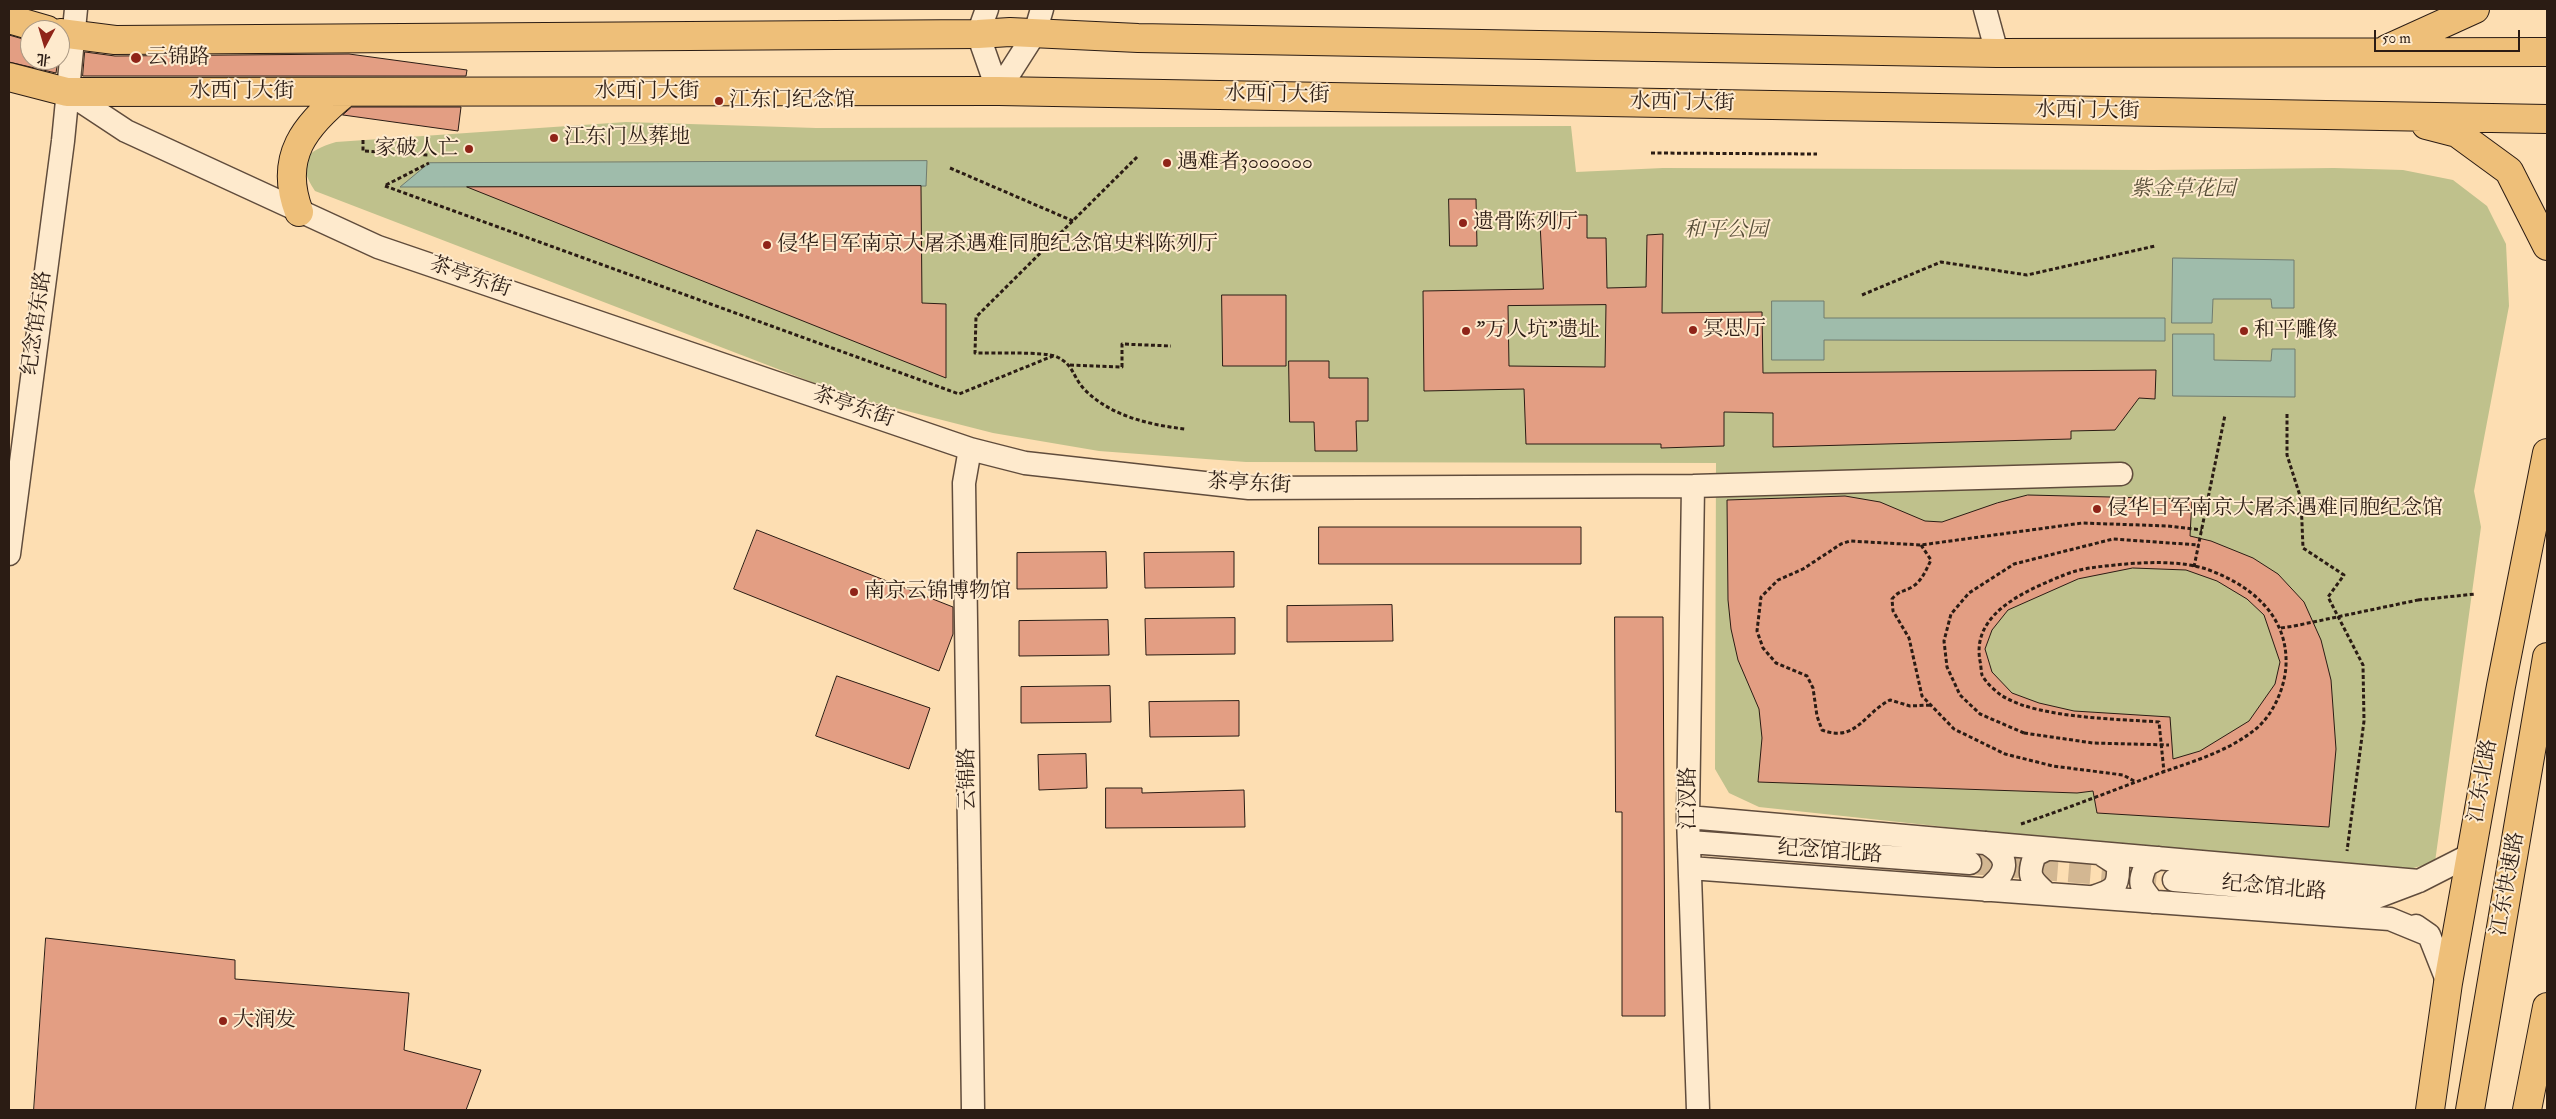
<!DOCTYPE html>
<html>
<head>
<meta charset="utf-8">
<style>
  body { margin:0 }
  #map { position:relative; width:2556px; height:1119px; overflow:hidden; background:#fddeb2; font-family:"IM FELL Double Pica","Noto Serif SC",serif }
  canvas { display:block }
  .frame { position:absolute; inset:0; border:10px solid #2b1c14; pointer-events:none }
  .north { position:absolute; left:20px; top:20px; width:50px; height:50px; box-sizing:border-box; background:#feeacd; border:1px solid #aa9883; border-radius:50%; rotate:186deg; font-size:14px; font-weight:700; line-height:20px; text-align:center; color:#2b1c14 }
  .north::after { content:''; display:block; margin:auto; width:18px; height:22px; background:#8f2418; clip-path:polygon(50% 0,100% 100%,50% 72%,0 100%) }
  .scale { position:absolute; left:2374px; top:30px; width:146px; height:22px; box-sizing:border-box; border:2px solid #2b1c14; border-top:0; padding-left:6px; font-size:15px; line-height:18px; white-space:nowrap; color:#2b1c14; -webkit-text-stroke:4px #feeacd; paint-order:stroke }
</style>
</head>
<body>
<div id="map">
<canvas width="2556" height="1119"></canvas>
<div class="frame"></div>
<div class="north">北</div>
<div class="scale">50 m</div>
</div>
<script>
const ctx = document.querySelector('canvas').getContext('2d');
ctx.lineJoin = 'round';
function paint(path, color) { ctx.fillStyle = color; ctx.fill(path, 'evenodd'); }
function strokePath(path, color, width, dash) { ctx.strokeStyle = color; ctx.lineWidth = width; ctx.lineCap = dash ? 'butt' : 'round'; ctx.setLineDash(dash || []); ctx.stroke(path); }
function drawText(font, color, halo, rows, align = 'center') {
  ctx.font = font + ' "IM FELL Double Pica","Noto Serif SC",serif'; ctx.lineWidth = 4; ctx.setLineDash([]); ctx.textBaseline = 'middle'; ctx.strokeStyle = halo; ctx.fillStyle = color; for (const [text, x, y, turn = 0] of rows) {
    ctx.save(); ctx.translate(x, y); ctx.rotate((+turn || 0) * Math.PI / 180); ctx.textAlign = isNaN(turn) ? turn : align; if (halo) ctx.strokeText(text, 0, 0); ctx.fillText(text, 0, 0); ctx.restore();
  }
}
const green = new Path2D(`
  M626,122L816,128L1571,126L1576,172L1663,168L2154,170L2334,168L2403,170L2453,180L2487,206L2506,244L2509,306L2474,491L2481,527L2435,862L2410,869L2048,838L1759,807L1729,793L1715,769L1716,463L1246,462L1099,451L993,433L848,396L315,191C296,162 305,151 336,142Z`);
const water = new Path2D(`
  M927,161L926,186L400,187L429,163Z
  M2173,258L2294,260V308H2272L2271,299H2213L2212,323H2172Z
  M1772,301H1824V318H2165V341L1824,340V360H1772Z
  M2173,334H2214V360L2271,361L2272,349H2295V397L2173,396Z`);
const building = new Path2D(`
  M9,35L30,41V60H58L56,73L9,62Z
  M85,52L115,56L349,54L467,70L466,76H83Z
  M352,107H461L458,131L343,115Z
  M921,186L922,303L946,304V378L467,187Z
  M1449,199H1476L1477,246H1450Z
  M1540,215H1587V238H1606L1607,288L1646,287L1647,235L1663,234L1662,313L1762,312L1763,373L2156,370L2155,399L2139,398L2115,430L2071,431V439L1773,447V413L1724,412V446L1661,448V444H1526L1524,389L1424,391L1423,291L1543,289ZM1606,305L1605,367L1509,366L1508,306Z
  M1222,295H1286V366H1223Z
  M1289,361H1329V378H1368V421H1356L1357,451H1315L1314,422H1290Z
  M2028,495L2192,499L2190,536L2211,541L2253,558L2278,574L2304,602L2321,640L2331,680L2336,749L2329,827L2097,813L2093,791L2077,793L1758,782L1762,738L1759,709L1738,660L1731,629L1728,600L1727,500L1845,496L1880,502L1925,521L1942,522L1997,503ZM2133,568L2186,570L2217,581L2247,599L2264,615L2280,662L2275,684L2249,721L2200,751L2173,759L2170,717L2074,711L2039,703L2012,693L1992,672L1985,649L1992,630L2008,610L2078,579Z
  M1319,527H1581V564H1319Z
  M757,530L953,607V634L939,671L734,589Z
  M1106,552L1107,588L1017,589V553Z
  M1234,552V587L1145,588L1144,553Z
  M1392,605L1393,641L1287,642V606Z
  M1615,617H1663L1665,1016H1622V812H1616Z
  M1235,618V654L1146,655L1145,619Z
  M1108,620L1109,655L1019,656V621Z
  M837,676L930,708L909,769L816,736Z
  M1110,686L1111,722L1021,723V687Z
  M1239,701V736L1150,737L1149,702Z
  M1086,754L1087,788L1039,790L1038,755Z
  M1106,788H1142V793L1244,790L1245,827L1106,828Z
  M46,938L235,960V979L409,993L404,1050L481,1070L466,1110H34Z`);
const minorTunnel = new Path2D(`
  M1970,863L2174,880`);
const path = new Path2D(`
  M363,140V151L429,155
  M1651,153L1817,154
  M1137,157L976,317L975,353C991,353 1043,352 1055,356C1074,364 1072,376 1084,389C1110,416 1150,425 1185,429
  M950,168L1073,221
  M386,185L429,163
  M385,186L959,394L1053,356
  M1862,295L1941,262L2027,275L2155,246
  M1070,365L1122,367V344L1171,346
  M2287,414V455L2301,499L2303,548L2344,575L2328,597L2363,665L2364,721L2347,851
  M1921,545L1931,560C1926,570 1922,581 1912,587C1904,592 1899,590 1892,599L1893,611L1909,638L1922,696L1954,729L2005,754L2053,766L2123,775L2136,782
  M2194,567L2225,415
  M2418,600L2475,594
  M2281,628L2294,626
  M1930,705L1910,706L1890,700C1864,713 1856,743 1822,730L1817,716L1813,688L1807,676L1776,663L1763,648L1757,631L1761,597L1778,580L1803,569L1841,544L1850,541L1921,545L2082,523L2168,526L2202,530
  M2024,733L1980,714L1960,695L1947,667L1944,641L1951,614L1969,593L2014,564L2113,539L2199,545
  M2021,824C2069,808 2116,789 2163,772C2197,760 2229,751 2257,728C2274,713 2285,687 2286,665C2288,616 2252,586 2209,570C2181,560 2145,562 2115,565C2097,567 2081,568 2064,575C2028,590 1971,612 1980,661C1981,665 1981,671 1982,675C1985,682 1999,695 2006,698C2042,718 2117,719 2159,722L2164,772`);
const minor = new Path2D(`
  M987,9L978,34L998,91
  M1985,9L1997,53
  M998,91L1035,33L1042,9
  M67,92L126,131L378,247L970,449L1025,463L1249,488L1693,486L2121,474
  M970,449L964,483L973,1110
  M1693,486L1688,817L1698,1110
  M9,554L63,141L76,9
  M1688,817L2419,881
  M1690,842L1970,863
  M1986,843C2012,858 2008,873 1986,890
  M1690,868L2390,919L2429,935
  M2174,880L2374,898L2419,881L2472,854
  M2046,893C2030,879 2027,875 2035,855L2047,849
  M2093,897C2113,890 2119,889 2118,865L2101,854
  M2153,902C2140,886 2138,884 2146,865L2159,858
  M2416,926L2429,935L2448,983`);
const major = new Path2D(`
  M9,19L47,30
  M60,33L115,40L978,34L1010,32L1138,38L1997,53L2547,52
  M2387,49L2475,9
  M9,77L67,92L998,91L2547,119
  M2426,125L2457,133L2509,171L2547,246
  M299,212C278,157 305,125 346,92
  M2430,1110L2448,983L2501,686L2547,453`);
const highway = new Path2D(`
  M2470,1110L2547,657
  M2527,1110L2547,1007`);
const pathBridge = new Path2D(`
  M2294,626L2418,600
  M2024,733L2093,743L2169,745`);
const markers = [
  [136,58,6,"#8f2418"],
  [719,101,5,"#8f2418"],
  [554,138,5,"#8f2418"],
  [469,149,5,"#8f2418"],
  [1167,163,5,"#8f2418"],
  [1463,223,5,"#8f2418"],
  [767,245,5,"#8f2418"],
  [1693,330,5,"#8f2418"],
  [1466,331,5,"#8f2418"],
  [2244,331,5,"#8f2418"],
  [2097,509,5,"#8f2418"],
  [854,592,5,"#8f2418"],
  [223,1021,5,"#8f2418"]
];
const poiNames = [
  ["云锦路",147,58],
  ["江东门纪念馆",729,101],
  ["江东门丛葬地",564,138],
  ["家破人亡",459,149,"right"],
  ["遇难者3000000",1177,163],
  ["遗骨陈列厅",1473,223],
  ["侵华日军南京大屠杀遇难同胞纪念馆史料陈列厅",777,245],
  ["冥思厅",1703,330],
  ["\"万人坑\"遗址",1476,331],
  ["和平雕像",2254,331],
  ["侵华日军南京大屠杀遇难同胞纪念馆",2107,509],
  ["南京云锦博物馆",864,592],
  ["大润发",233,1021]
];
const streetNames = [
  ["水西门大街",242,92],
  ["水西门大街",647,92],
  ["水西门大街",1277,96,1],
  ["水西门大街",1682,104,1],
  ["水西门大街",2087,112,1],
  ["茶亭东街",470,278,19],
  ["纪念馆东路",38,323,-82],
  ["茶亭东街",853,408,19],
  ["茶亭东街",1249,485,3],
  ["云锦路",969,779,-91],
  ["江东北路",2484,781,-80],
  ["江汊路",1689,798,-90],
  ["纪念馆北路",1830,853,4],
  ["江东快速路",2509,884,-80],
  ["纪念馆北路",2274,889,5]
];
const parkNames = [
  ["紫金草花园",2183,190],
  ["和平公园",1726,231]
];
paint(green, '#bfc18c');
paint(water, '#9fbcab');
strokePath(water, '#717c6f', 1);
paint(building, '#e39e83');
strokePath(building, '#2b1c14', 1);
strokePath(minorTunnel, '#d3b792', 22, [22, 11]);
strokePath(minor, '#604c3c', 25);
strokePath(major, '#2b1c14', 30);
strokePath(highway, '#2b1c14', 30);
strokePath(path, '#2b1c14', 3, [4, 2.5]);
strokePath(minor, '#feeacd', 22);
strokePath(major, '#eebf79', 28);
strokePath(highway, '#eebf79', 28);
strokePath(pathBridge, '#2b1c14', 3, [4, 2.5]);
for (const [x, y, r, color] of markers) { const dot = new Path2D(); dot.arc(x, y, r, 0, 2 * Math.PI); ctx.fillStyle = color; ctx.fill(dot); strokePath(dot, '#feeacd', 2); }
drawText('21px', '#2b1c14', '#feeacd', poiNames, 'left');
drawText('21px', '#2b1c14', '#feeacd', streetNames);
drawText('italic 21px', '#574e38', '#feeacd', parkNames);
</script>
</body>
</html>
